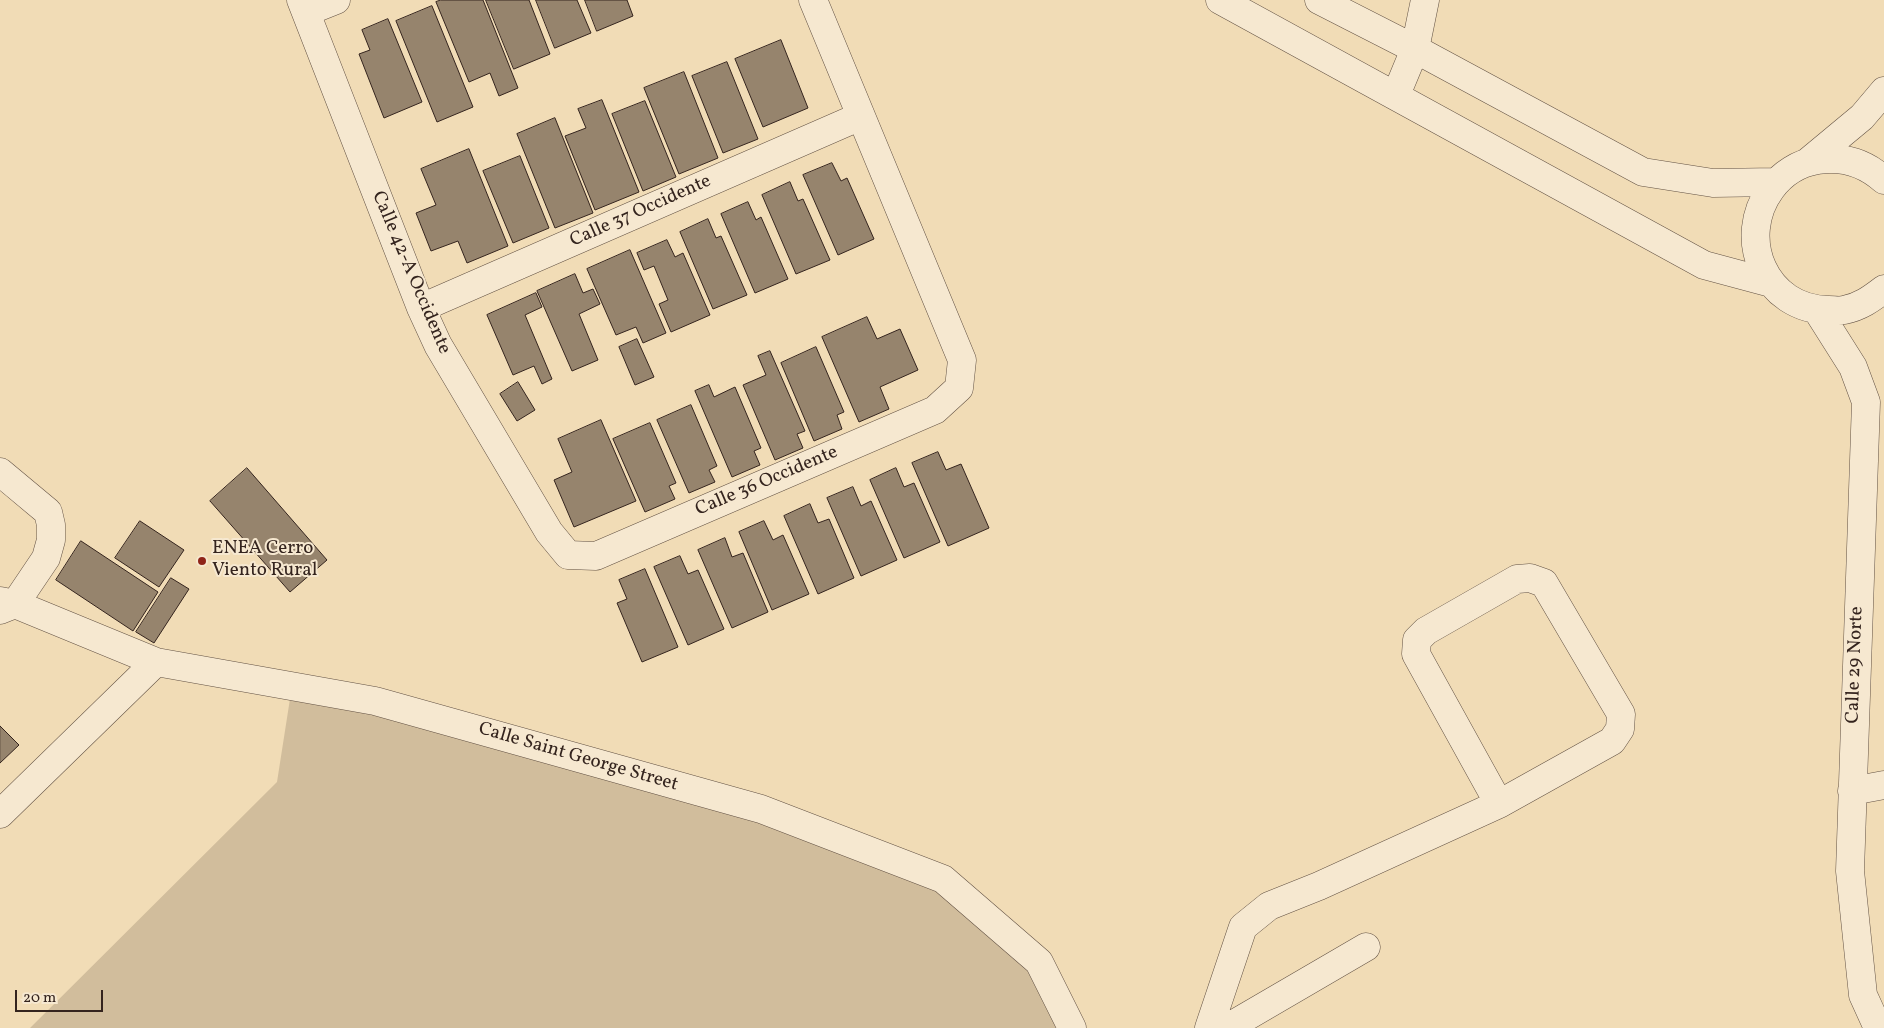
<!DOCTYPE html>
<html>
<head>
<meta charset="utf-8">
<style>
  body { margin:0 }
  #map { position:relative; width:1884px; height:1028px; overflow:hidden; background:#f1dcb6; font-family:Vollkorn,serif }
  canvas { display:block }
  .scale { position:absolute; left:15px; top:990px; width:88px; height:22px; box-sizing:border-box; border:2px solid #34241e; border-top:0; padding-left:6px; font-size:15px; line-height:18px; white-space:nowrap; color:#34241e; -webkit-text-stroke:4px #f6e8d0; paint-order:stroke }
</style>
</head>
<body>
<div id="map">
<canvas width="1884" height="1028"></canvas>
<div class="scale">20 m</div>
</div>
<script>
const ctx = document.querySelector('canvas').getContext('2d');
ctx.lineJoin = 'round';
function paint(path, color) { ctx.fillStyle = color; ctx.fill(path, 'evenodd'); }
function strokePath(path, color, width, dash) { ctx.strokeStyle = color; ctx.lineWidth = width; ctx.lineCap = dash ? 'butt' : 'round'; ctx.setLineDash(dash || []); ctx.stroke(path); }
function drawText(font, color, halo, rows, align = 'center') {
  ctx.font = font + ' Vollkorn,serif'; ctx.lineWidth = 4; ctx.setLineDash([]); ctx.textBaseline = 'middle'; ctx.strokeStyle = halo; ctx.fillStyle = color; for (const [text, x, y, turn = 0] of rows) {
    ctx.save(); ctx.translate(x, y); ctx.rotate((+turn || 0) * Math.PI / 180); ctx.textAlign = isNaN(turn) ? turn : align; if (halo) ctx.strokeText(text, 0, 0); ctx.fillText(text, 0, 0); ctx.restore();
  }
}
const green = new Path2D(`
  M292,686L375,701L943,879L1039,962L1072,1028H30L277,782Z`);
const building = new Path2D(`
  M441,0H483L518,88L499,96L490,73L469,82L436,2Z
  M486,0H529L550,54L514,69Z
  M536,0H577L591,33L555,48Z
  M585,0H627L633,16L597,31Z
  M432,6L473,107L437,122L396,21Z
  M388,19L422,102L384,118L359,54L370,50L362,30Z
  M781,40L808,108L763,127L735,59Z
  M727,62L758,139L723,153L692,76Z
  M684,72L718,158L679,174L644,88Z
  M602,100L639,192L595,210L565,136L586,128L578,109Z
  M645,101L676,177L643,191L612,114Z
  M555,118L593,213L555,228L517,134Z
  M469,149L508,246L467,263L458,241L431,251L416,213L436,205L421,169Z
  M520,156L549,228L513,243L483,171Z
  M832,163L841,181L847,178L874,239L838,255L803,175Z
  M790,182L798,201L803,199L830,260L796,274L762,195Z
  M748,202L756,220L761,217L788,279L755,293L721,214Z
  M708,219L716,238L721,236L747,295L713,309L680,232Z
  M667,240L675,257L683,253L710,315L671,332L659,304L668,300L654,266L644,270L637,253Z
  M630,250L666,333L643,343L636,327L616,335L587,269Z
  M575,274L583,293L593,289L600,304L579,314L598,360L572,371L537,291Z
  M536,293L542,307L525,315L552,379L542,384L534,366L513,375L487,315Z
  M867,317L877,339L900,329L918,370L880,387L889,409L859,422L822,337Z
  M637,339L654,377L635,385L619,347Z
  M816,347L844,412L837,415L842,429L814,441L781,363Z
  M770,351L805,431L797,434L803,448L775,460L743,385L766,375L758,356Z
  M518,382L535,410L517,421L500,394Z
  M709,385L714,397L735,387L761,448L754,451L760,465L732,477L695,391Z
  M691,405L717,466L709,470L715,482L689,493L657,420Z
  M601,420L636,501L574,527L554,480L572,472L558,439Z
  M650,423L676,483L669,486L675,499L645,512L613,439Z
  M938,452L946,470L961,464L989,528L948,546L912,463Z
  M247,468L327,560L290,592L210,501Z
  M896,468L904,487L914,483L940,542L904,558L870,480Z
  M853,487L861,506L871,501L897,560L861,576L827,498Z
  M810,504L818,523L829,519L854,578L818,594L784,516Z
  M140,521L184,550L159,587L115,558Z
  M764,521L773,540L783,535L809,594L772,610L739,532Z
  M725,538L732,557L743,553L768,612L732,628L698,550Z
  M81,541L158,592L133,631L56,580Z
  M680,556L688,574L698,570L724,629L688,645L654,567Z
  M645,569L678,647L642,662L617,603L627,599L619,580Z
  M171,578L189,589L154,643L136,632Z
  M0,726L19,745L0,763Z`);
const minor = new Path2D(`
  M301,0L421,308L438,345L549,532L568,555L596,556L935,410L959,388L962,360L813,0
  M1220,0L1704,265L1771,283
  M1319,0L1415,49L1643,172L1713,183L1776,182
  M306,12L336,0
  M1396,95L1415,49L1425,0
  M1809,161L1862,117L1884,91
  M1884,180C1865,163 1843,156 1818,160C1799,163 1782,174 1771,189C1735,238 1765,310 1829,310C1834,310 1839,311 1844,310C1860,307 1871,299 1884,289
  M421,308L861,116
  M1817,310L1853,367L1866,402L1850,871L1863,995L1878,1028
  M0,472L48,512L51,525V540L46,558L15,604L0,610
  M1530,578L1544,583L1621,714L1620,729L1612,741L1499,804L1416,654L1417,640L1426,631L1517,579Z
  M0,601L15,604L156,662L375,701L761,809L943,879L1039,962L1072,1028
  M1852,791L1884,785
  M0,814L156,662
  M1209,1028L1243,927L1269,906L1319,886L1499,804
  M1227,1028L1366,947`);
const markers = [
  [202,561,5,"#8f2418"]
];
const streetNames = [
  ["Calle 37 Occidente",641,212,-24],
  ["Calle 42-A Occidente",410,273,67],
  ["Calle 36 Occidente",767,482,-23],
  ["Calle 29 Norte",1856,665,-88],
  ["Calle Saint George Street",578,758,16]
];
const poiNames = [
  ["ENEA Cerro",212,550],
  ["Viento Rural",212,572]
];
paint(green, '#d1bd9c');
paint(building, '#96846d');
strokePath(building, '#34241e', 1);
strokePath(minor, '#635244', 29);
strokePath(minor, '#f6e8d0', 28);
for (const [x, y, r, color] of markers) { const dot = new Path2D(); dot.arc(x, y, r, 0, 2 * Math.PI); ctx.fillStyle = color; ctx.fill(dot); strokePath(dot, '#f6e8d0', 2); }
drawText('19px', '#34241e', '#f6e8d0', streetNames);
drawText('19px', '#34241e', '#f6e8d0', poiNames, 'left');
</script>
</body>
</html>
